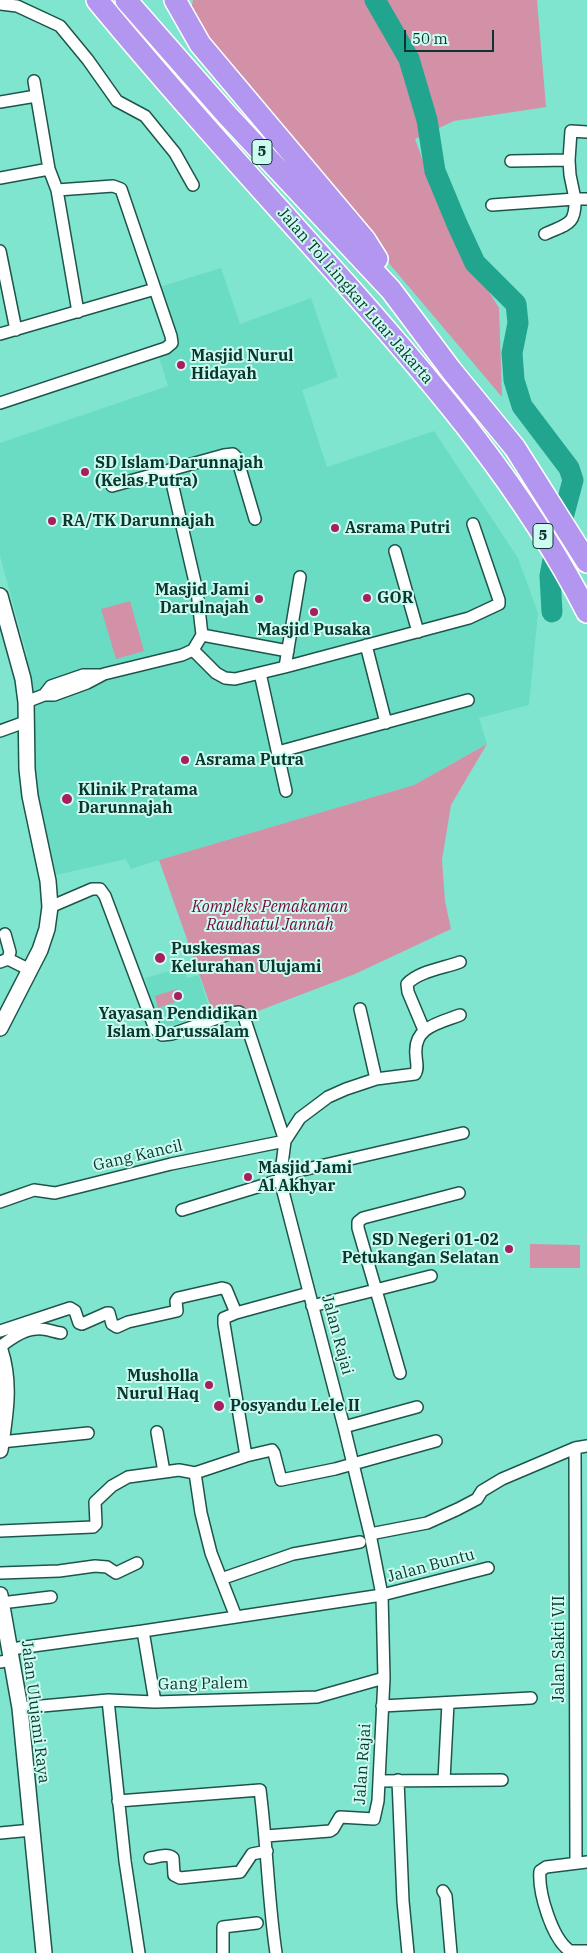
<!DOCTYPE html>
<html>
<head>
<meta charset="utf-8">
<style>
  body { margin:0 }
  #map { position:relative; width:587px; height:1953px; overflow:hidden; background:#80e5cf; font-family:"IBM Plex Serif",serif }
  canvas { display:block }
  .scale { position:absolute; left:404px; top:30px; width:90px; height:22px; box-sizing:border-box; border:2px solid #09372f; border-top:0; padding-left:6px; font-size:15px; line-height:18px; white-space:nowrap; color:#09372f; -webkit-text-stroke:4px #cdfbf0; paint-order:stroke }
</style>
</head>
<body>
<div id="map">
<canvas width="587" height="1953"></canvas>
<div class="scale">50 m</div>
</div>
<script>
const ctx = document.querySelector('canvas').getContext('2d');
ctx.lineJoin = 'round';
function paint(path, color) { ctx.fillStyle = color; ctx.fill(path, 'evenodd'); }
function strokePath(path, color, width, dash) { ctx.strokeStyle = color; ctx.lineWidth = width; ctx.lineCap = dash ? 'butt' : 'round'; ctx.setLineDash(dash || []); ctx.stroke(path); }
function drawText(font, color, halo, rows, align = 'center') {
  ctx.font = font + ' "IBM Plex Serif",serif'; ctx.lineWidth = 4; ctx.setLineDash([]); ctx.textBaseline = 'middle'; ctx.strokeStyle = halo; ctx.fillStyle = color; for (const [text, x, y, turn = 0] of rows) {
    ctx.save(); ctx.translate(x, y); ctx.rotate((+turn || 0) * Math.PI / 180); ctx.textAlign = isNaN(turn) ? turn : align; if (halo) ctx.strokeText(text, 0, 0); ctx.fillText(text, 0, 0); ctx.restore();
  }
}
const built = new Path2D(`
  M221,268L240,324L311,298L338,377L302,390L327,467L434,431L518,558L538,613L529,705L479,718L487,744L414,785L159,860L131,869L126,859L56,875L31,762L27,655L0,556V443L168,386L158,354L172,349L153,289Z
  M183,967L187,978L199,975L211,1014L160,1029L145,978Z`);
const green = new Path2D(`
  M193,0H537L546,107L454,121L415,139L444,218L499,308L502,397L251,100L189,17Z
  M130,601L144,651L116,659L101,609Z
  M487,744L451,805L442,860L445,901L451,929L355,974L253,1013C236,1005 230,1007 213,1013L159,860L414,785Z
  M177,989L181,1000L158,1008L155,996Z
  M530,1244L580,1245V1268H530Z`);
const river = new Path2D(`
  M375,0L409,59L427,120L435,171L457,224L475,263L516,304L518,323L512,353L514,380L522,406L569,468L573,480L556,544L550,576L552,612`);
const minor = new Path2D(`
  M0,4L17,6L60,26L88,60L117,101L145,116L175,153L193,185
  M34,81L49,169L57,190L78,312
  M0,102L36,96
  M569,160L571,131L587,132
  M0,178L49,169
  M57,190L113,186L121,189L155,289
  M492,205L575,199L570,175L569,160L511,161
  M545,234C566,224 576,226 575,199H587
  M0,251L16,330
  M0,334L155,289L171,336L172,343L166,348L0,403
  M112,486L224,455L233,454L237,458L255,519
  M395,551L418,632
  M202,635L288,651
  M366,645L386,723
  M193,650L216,673L225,678L235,679L285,667L469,618L499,604V600L473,524
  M285,667L300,577
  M260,673L286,791
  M44,695L51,686L83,675H100
  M26,702L44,695H54L87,683L104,674L182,655L193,650L202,635L197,591L169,470
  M0,731L25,722
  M278,752L468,700
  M50,907L92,889H100L105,896L155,1029L162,1035L172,1034L232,1013L239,1012L244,1017L285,1141L280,1180L344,1427L370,1534L382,1595L384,1678L378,1801L374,1819L340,1817L333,1829L330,1831L266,1836
  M5,934L10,952L8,959
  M0,962L8,959L30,970
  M360,1009L376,1079
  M424,1030L408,992L407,984C419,971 444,968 460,962
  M285,1141L300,1118L328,1097L346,1089L376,1079L415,1074C419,1068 416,1062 416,1055C413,1027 439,1023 460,1015
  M282,1183L294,1172L463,1133
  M0,1202L34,1190L55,1193L171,1164L285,1141
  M182,1210L280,1180
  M312,1306L431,1276
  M0,1331L70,1308L75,1311L79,1323L82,1324L107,1313H109L112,1324L117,1327L128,1322L177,1311L176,1301L178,1298L222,1288L226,1289L236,1313
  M0,1347C10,1339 24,1329 37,1329C45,1328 53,1332 61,1333
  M400,1373L358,1228V1222L363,1218L459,1193
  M344,1427L417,1407
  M157,1432L164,1472
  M1,1442L88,1433
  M575,1448L576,1862
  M246,1456L224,1324V1318L236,1313L309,1293
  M195,1473L201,1513L211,1553L236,1617
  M0,1531L93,1527L96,1524L95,1502L112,1486L128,1477L179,1470L195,1473L246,1456L272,1450L274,1453L281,1480L335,1469L436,1441
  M370,1534L427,1523L458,1509L477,1499L482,1491L502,1479L575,1448L587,1446
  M0,1573L59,1571L95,1566L107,1567L116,1573L137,1563
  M221,1579L293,1554L360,1542
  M1,1603L51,1597
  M143,1631L155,1702
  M11,1649L143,1631L382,1595L488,1568
  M0,1662L12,1660
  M108,1700L125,1861L139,1953
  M382,1706L531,1698
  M20,1708L108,1700L155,1702L317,1697L384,1678
  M398,1780L403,1901L408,1953
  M444,1780L448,1703
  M379,1781L502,1780
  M118,1801L260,1790C267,1844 268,1899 276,1953
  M0,1833L32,1830
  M150,1858C157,1857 168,1853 173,1858L174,1875L180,1878L240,1872L252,1854L267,1851
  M587,1862L546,1867L540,1871C538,1892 552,1939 570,1951H587
  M443,1891L446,1896L451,1953
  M223,1953V1927L257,1923`);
const tertiary = new Path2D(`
  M0,596L23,679L26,702L27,769L30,796L48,881L50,907L47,929L40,950L0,1028
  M0,1350C11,1384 5,1415 0,1450
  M0,1595L20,1708L44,1953`);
const motorway = new Path2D(`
  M97,0C177,97 263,191 347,285C438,388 524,489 587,612
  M126,0L227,115L391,290L451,370L515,448L587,562
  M175,0L200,44L365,240L377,259`);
const markers = [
  [181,365,5,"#a91e60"],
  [85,472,5,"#a91e60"],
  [52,521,5,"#a91e60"],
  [335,528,5,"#a91e60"],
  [367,598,5,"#a91e60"],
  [259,599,5,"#a91e60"],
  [314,612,5,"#a91e60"],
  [185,760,5,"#a91e60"],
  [67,799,6,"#a91e60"],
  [160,958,6,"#a91e60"],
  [178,996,5,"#a91e60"],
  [248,1177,5,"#a91e60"],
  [509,1249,5,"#a91e60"],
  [209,1385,5,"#a91e60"],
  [219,1406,6,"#a91e60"]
];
const shields = [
  [262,152,20],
  [543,536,20]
];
const shieldNames = [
  ["5",262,152],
  ["5",543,536]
];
const streetNames = [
  ["Jalan Tol Lingkar Luar Jakarta",355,296,49],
  ["Gang Kancil",138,1156,-13],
  ["Jalan Rajai",337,1335,75],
  ["Jalan Buntu",431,1566,-15],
  ["Jalan Sakti VII",559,1649,-90],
  ["Gang Palem",203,1684,-1],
  ["Jalan Ulujami Raya",35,1712,83],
  ["Jalan Rajai",363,1764,-86]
];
const poiNames = [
  ["Masjid Nurul",191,356],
  ["Hidayah",191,374],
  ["SD Islam Darunnajah",95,463],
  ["(Kelas Putra)",95,481],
  ["RA/TK Darunnajah",62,521],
  ["Asrama Putri",345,528],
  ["Masjid Jami",249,590,"right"],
  ["Darulnajah",249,608,"right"],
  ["GOR",377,598],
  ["Masjid Pusaka",314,630,"center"],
  ["Asrama Putra",195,760],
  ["Klinik Pratama",78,790],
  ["Darunnajah",78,808],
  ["Puskesmas",171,949],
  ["Kelurahan Ulujami",171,967],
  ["Yayasan Pendidikan",178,1014,"center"],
  ["Islam Darussalam",178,1032,"center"],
  ["Masjid Jami",258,1168],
  ["Al Akhyar",258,1186],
  ["SD Negeri 01-02",499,1240,"right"],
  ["Petukangan Selatan",499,1258,"right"],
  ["Musholla",199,1376,"right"],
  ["Nurul Haq",199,1394,"right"],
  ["Posyandu Lele II",230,1406]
];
const parkNames = [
  ["Kompleks Pemakaman",270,907],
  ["Raudhatul Jannah",270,925]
];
paint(built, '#6adcc4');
paint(green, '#d291a6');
strokePath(river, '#21a58f', 21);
strokePath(minor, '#1e554a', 14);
strokePath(tertiary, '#1e554a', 18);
strokePath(motorway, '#fff', 24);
strokePath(minor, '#fff', 11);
strokePath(tertiary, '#fff', 15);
strokePath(motorway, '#b396ef', 21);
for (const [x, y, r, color] of markers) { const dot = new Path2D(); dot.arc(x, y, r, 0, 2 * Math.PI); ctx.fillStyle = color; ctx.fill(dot); strokePath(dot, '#cdfbf0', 2); }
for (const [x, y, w] of shields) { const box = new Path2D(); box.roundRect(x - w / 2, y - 12.5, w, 25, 4); ctx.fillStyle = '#cdfbf0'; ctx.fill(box); strokePath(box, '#09372f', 1); }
drawText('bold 15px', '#09372f', null, shieldNames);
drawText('16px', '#09372f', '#cdfbf0', streetNames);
drawText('bold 16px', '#09372f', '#cdfbf0', poiNames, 'left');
drawText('italic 16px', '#750a3f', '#cdfbf0', parkNames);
</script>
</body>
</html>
